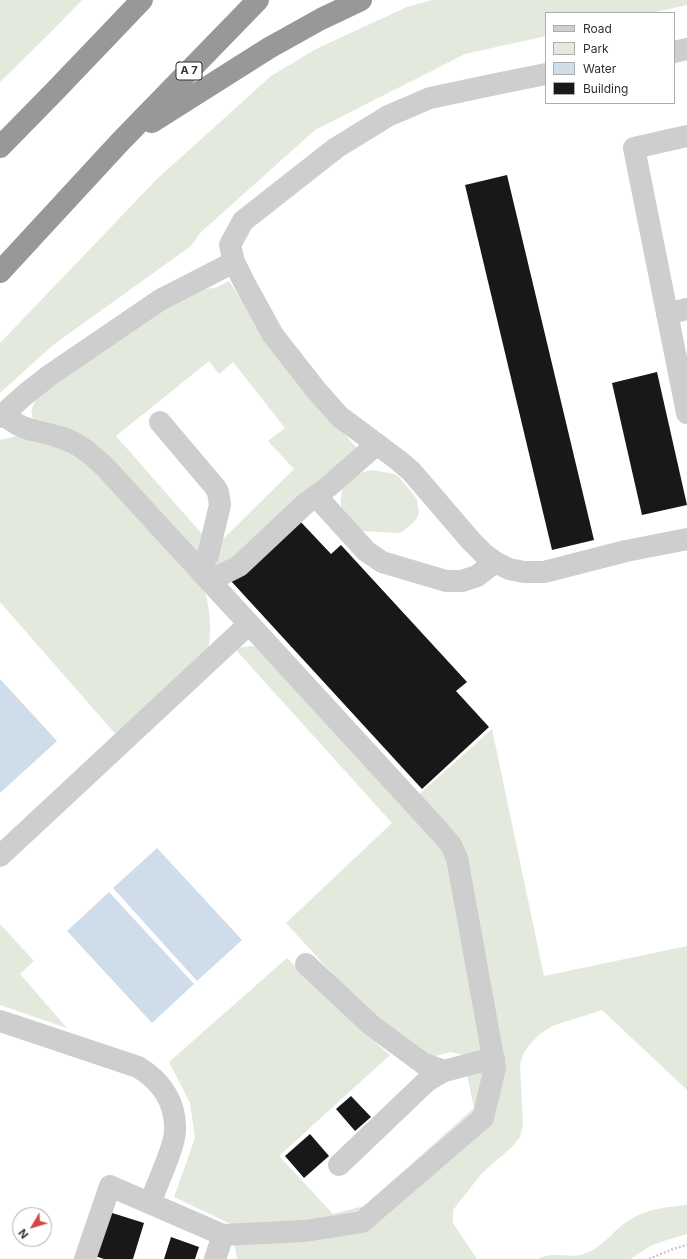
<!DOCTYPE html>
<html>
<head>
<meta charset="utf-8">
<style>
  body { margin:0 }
  #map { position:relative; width:687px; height:1259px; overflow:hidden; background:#fff; font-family:Inter,sans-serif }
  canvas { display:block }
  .legend { position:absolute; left:545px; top:12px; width:130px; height:92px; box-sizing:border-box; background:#fff; border:1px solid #adadad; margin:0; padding:5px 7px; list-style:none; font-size:12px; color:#313131 }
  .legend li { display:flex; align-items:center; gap:8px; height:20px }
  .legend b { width:20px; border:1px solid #adadad }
  .north { position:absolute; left:12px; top:1207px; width:40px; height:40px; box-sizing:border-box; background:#fff; border:1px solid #adadad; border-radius:50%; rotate:232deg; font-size:11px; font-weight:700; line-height:16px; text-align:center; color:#313131 }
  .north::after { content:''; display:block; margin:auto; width:14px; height:18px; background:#d44746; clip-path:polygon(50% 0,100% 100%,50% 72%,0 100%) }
</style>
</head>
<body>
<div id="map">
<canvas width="687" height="1259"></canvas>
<ul class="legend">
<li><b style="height:5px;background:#cecece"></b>Road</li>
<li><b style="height:11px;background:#e3e9dd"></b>Park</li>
<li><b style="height:11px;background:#cfddea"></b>Water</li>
<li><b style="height:11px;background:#181818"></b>Building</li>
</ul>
<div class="north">N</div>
</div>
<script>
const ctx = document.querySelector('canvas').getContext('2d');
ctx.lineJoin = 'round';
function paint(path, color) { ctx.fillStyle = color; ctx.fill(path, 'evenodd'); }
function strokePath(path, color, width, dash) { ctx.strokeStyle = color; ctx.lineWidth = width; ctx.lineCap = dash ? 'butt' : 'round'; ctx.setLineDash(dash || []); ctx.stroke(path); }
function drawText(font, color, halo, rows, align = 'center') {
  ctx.font = font + ' Inter,sans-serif'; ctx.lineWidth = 4; ctx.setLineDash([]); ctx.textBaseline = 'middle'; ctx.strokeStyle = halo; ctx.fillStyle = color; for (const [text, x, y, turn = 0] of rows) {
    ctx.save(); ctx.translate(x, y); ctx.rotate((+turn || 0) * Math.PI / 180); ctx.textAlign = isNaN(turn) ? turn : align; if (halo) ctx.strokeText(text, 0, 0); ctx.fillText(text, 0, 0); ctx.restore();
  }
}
const green = new Path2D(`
  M0,0H82L52,31L0,82Z
  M432,0H687V5L651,13H546V36L465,54L315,130L200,233L191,246L53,345L0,393V343L157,179L271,76L316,49L407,7Z
  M229,281L268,343L298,383L357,448L232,562L220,566L215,565L220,544L224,538L294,469L268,441L285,428L233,362L219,374L209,361L116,436L202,534L198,551L194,556L34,420C27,408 38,397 45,387L190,290L215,288Z
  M17,436L34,437L84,457L204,588C210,607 212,632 208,651L118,737L0,602V440Z
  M373,470L394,474L399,477L413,494L417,500L419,513L417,518L415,521L402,532L398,533L361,531C355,526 348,520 343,513C341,510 341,505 341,501C340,480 356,473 373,470Z
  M251,646L260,648L406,806L492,729L544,976L687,946V1090L602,1010L552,1026L540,1034L530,1044L523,1054L520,1065L523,1125L520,1137L513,1146L482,1173L453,1210V1223L477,1259H237L231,1224L174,1197L195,1138L190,1103L169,1062L287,958L361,1030L390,1055L279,1156L333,1214L364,1206L474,1108L463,1055L451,1052L431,1057L373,1018L286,923L392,823L236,650L242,647Z
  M0,924L34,961L20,974L67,1028L0,1005Z
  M687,1205V1234L670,1239L652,1245L630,1259H538C540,1258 543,1256 546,1256C559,1253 572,1259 586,1253C602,1248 612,1232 625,1223C644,1209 665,1207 687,1205Z`);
const water = new Path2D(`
  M0,679L57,741L0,793Z
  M157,848L242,940L197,981L113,888Z
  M109,892L194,984L152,1023L67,931Z`);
const building = new Path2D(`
  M507,175L594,540L552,550L465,185Z
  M657,372L687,505L642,515L612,383Z
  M298,519L331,554L341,545L467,682L456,691L489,727L422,789L231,581Z
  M351,1096L371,1117L355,1131L336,1109Z
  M310,1134L329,1156L304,1178L285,1156Z
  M109,1212L144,1223L133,1259H104L95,1256Z
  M171,1237L199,1247L195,1259H164Z`);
const path = new Path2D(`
  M649,1259L673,1249L687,1245`);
const minor = new Path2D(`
  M674,52L687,49
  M546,74L501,83L430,98L388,116L336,148L243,221L230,245L234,262L245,284L273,335L316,390L340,417L351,425L398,460L411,471L472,542L484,554L495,562L509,569L524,572H544L626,551L687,539
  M687,136L634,148L687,413
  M667,314L687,309
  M3,414C23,432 35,429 59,437C78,442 91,454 105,467L440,832L451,845L457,858L495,1068L483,1118L362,1222L305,1231L223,1235L110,1186L85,1259
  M0,417L27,393L50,375L160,300L234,262
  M160,422L215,487L218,492L220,505L208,555L204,563L199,569
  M316,496L328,487L377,444
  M212,583L221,575L239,566L305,504L316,496L366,551L382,562L446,581H462L477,576L495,562
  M0,856L249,624
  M306,964L371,1025L424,1064L444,1071
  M0,1021L138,1067C161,1081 176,1102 175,1130C175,1141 170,1152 166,1163C161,1176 155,1190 150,1203
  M339,1165L427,1081L444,1071L494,1058
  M215,1259L223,1235`);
const highway = new Path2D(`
  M152,122L269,48L321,19L361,0
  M0,147L53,93L142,0
  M0,272L120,142L258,0`);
const shields = [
  [189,71,26]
];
const shieldNames = [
  ["A 7",189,71]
];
paint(green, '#e3e9dd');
paint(water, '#cfddea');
paint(building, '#181818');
strokePath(path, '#c8c8c8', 2.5, [2, 2]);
strokePath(minor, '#cecece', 22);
strokePath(highway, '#989898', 22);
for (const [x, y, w] of shields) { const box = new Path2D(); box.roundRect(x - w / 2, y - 9, w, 18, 3); ctx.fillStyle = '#fff'; ctx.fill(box); strokePath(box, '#313131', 1); }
drawText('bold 11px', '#313131', null, shieldNames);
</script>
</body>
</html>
